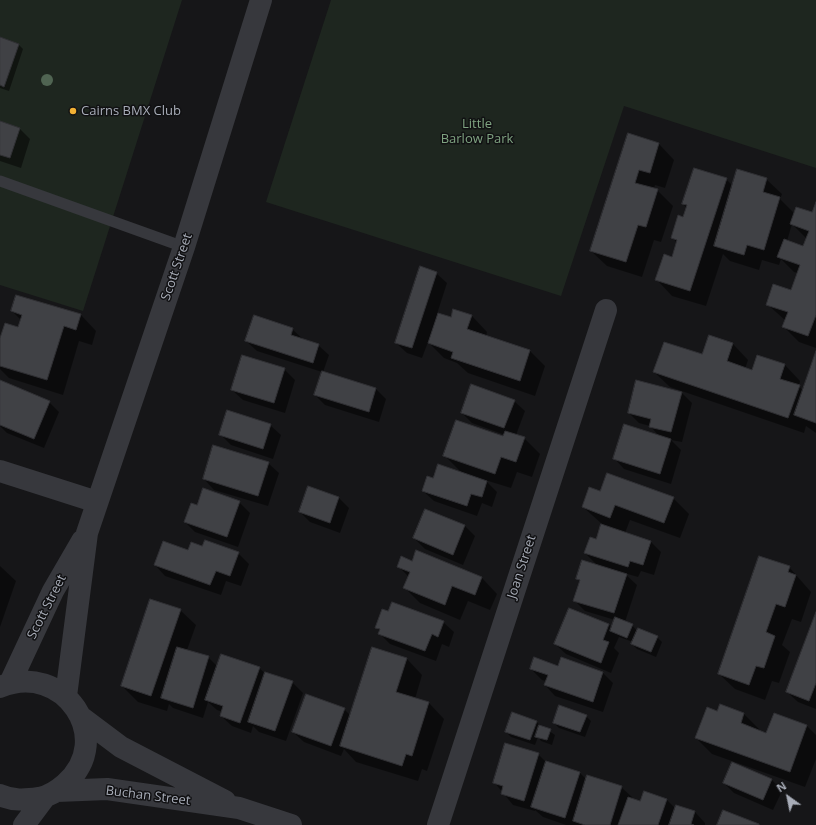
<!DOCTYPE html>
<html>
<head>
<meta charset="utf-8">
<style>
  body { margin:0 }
  #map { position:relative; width:816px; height:825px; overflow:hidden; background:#161618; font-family:"Open Sans",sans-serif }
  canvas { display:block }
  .north { position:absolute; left:768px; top:777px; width:40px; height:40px; -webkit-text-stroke:3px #111113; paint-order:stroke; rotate:327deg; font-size:11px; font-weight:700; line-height:16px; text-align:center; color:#a8adb8 }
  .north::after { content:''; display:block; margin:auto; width:14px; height:18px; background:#a8adb8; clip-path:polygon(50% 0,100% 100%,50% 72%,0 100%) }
</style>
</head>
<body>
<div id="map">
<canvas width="816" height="825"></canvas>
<div class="north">N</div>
</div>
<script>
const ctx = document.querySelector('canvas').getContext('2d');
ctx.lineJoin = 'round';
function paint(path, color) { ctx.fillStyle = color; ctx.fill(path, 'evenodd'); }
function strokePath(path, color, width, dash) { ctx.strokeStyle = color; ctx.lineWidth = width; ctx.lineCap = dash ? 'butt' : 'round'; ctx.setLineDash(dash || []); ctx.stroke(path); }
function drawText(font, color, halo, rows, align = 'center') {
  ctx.font = font + ' "Open Sans",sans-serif'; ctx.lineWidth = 3; ctx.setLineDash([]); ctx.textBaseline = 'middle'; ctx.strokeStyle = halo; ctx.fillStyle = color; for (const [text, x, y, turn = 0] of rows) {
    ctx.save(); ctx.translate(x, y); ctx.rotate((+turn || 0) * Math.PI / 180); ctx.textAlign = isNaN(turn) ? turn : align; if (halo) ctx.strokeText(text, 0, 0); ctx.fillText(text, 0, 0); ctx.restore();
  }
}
const green = new Path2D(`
  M0,0H182L83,311L0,285Z
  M331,0H816V168L624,106L561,296L266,202Z`);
const shadow = new Path2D(`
  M0,39L18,44L23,49L9,91L0,88Z
  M0,122L19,128L30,139L21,168L0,161Z
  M629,135L659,144L674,160L665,188L655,185L654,189L657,190L673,206L661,242L654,240L642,277L607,266L591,251Z
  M726,179L733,186L766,179L782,194L780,199L795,214H813L816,204V348L799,342L783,326L786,321L767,304L791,292L798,273L794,272L781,259L779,265L762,260L759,270L730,261L723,254L706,306L672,296L657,280L672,258L677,243L672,237L684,218L687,208L683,204ZM792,224L807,239L804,247L787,241Z
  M436,273L447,283L437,314L451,319L454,310L472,316L487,332L486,336L530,351L545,366L535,396L468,373L457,363L444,358L428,342L422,358L407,353L396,343Z
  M17,296L81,315L96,331L92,345L79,341L63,395L9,378L0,369V342L19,328L21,320L12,311Z
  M292,329L304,340L318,345L329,355L323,372L376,389L386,399L379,422L325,405L315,395L322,372L257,351L246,341Z
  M709,336L733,344L748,360L745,369L753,371L758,356L785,365L800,381L799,386L803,391L816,354V433L806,426L804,433L670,387L654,372L702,356Z
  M284,369L295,380L285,413L243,400L232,390Z
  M0,381L49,402L59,412L44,448L7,433L0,426Z
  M681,392L692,403L682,442L671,440L681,450L671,484L624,469L614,458L659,436L650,426L639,423L629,413Z
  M514,401L525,411L516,435L524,438L540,454L532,477L517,472L511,488L485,480L497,492L492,507L482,503L477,516L434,501L423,491L434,480L462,473L445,456L504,437L505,435L472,423L462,413Z
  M270,425L281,435L273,459L231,445L221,435Z
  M268,463L279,473L268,506L214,490L204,479Z
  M309,487L339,498L349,508L340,533L310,522L300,512Z
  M601,492L673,498L689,514L680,538L630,520L625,533L651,542L661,552L654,575L641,571L638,577L624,573L637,585L625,622L632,625L637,631L657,637L662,642L656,657L637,649L632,644L633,642L619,637L614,648L619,653L611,673L566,654L555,644L570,609L609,625L612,628L615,620L585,611L574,600L580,582L577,578L598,566L585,553L596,540L602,524L583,507Z
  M239,502L250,513L238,547L195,532L185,522L198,506Z
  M426,510L465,526L475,536L463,565L425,549L414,538Z
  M203,548L238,553L249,564L241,586L226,581L221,595L165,576L155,565Z
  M417,551L482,578L497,594L490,610L468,601L460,620L420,603L404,587L409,577L398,566L413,562Z
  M0,566L16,581L0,627Z
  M789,567L811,592L801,622L792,619L782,645L790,652L779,683L772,681L765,700L735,689L719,674Z
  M180,610L196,625L187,650L208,657L217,666L259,668L266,674L292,682L303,693L286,741L259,732L253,726L251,733L232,726L221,716L223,712L217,710L208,702L203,718L173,708L169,704L167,711L138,702L122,686Z
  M816,615V709L798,702L787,692Z
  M443,622L454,632L449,647L442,644L436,661L390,644L379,633L380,631L376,627Z
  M372,648L407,659L422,675L415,699L429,703L444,719L427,771L422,769L418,781L356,762L344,749L341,756L304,742L293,732L344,709L351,716Z
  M562,658L603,673L613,683L603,712L555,696L545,685L546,681L542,680L531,669L559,667Z
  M721,705L744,714L759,729V731L767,734L774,714L807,726L816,735V759L805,787L712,754L696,738L718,712Z
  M586,716L591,721L585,737L559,728L554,723Z
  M536,722L555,735L552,745L541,741L538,737L535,745L511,737L506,732Z
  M538,754L547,763L580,773L587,780L621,787L632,797L631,799L641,802L667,800L676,809L677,806L695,812L705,823V825H566L543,817L535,810V811L513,805L494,782Z
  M772,780L782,791L773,810L734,793L724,783Z`);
const building = new Path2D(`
  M0,37L19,44L4,87L0,85Z
  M0,121L20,128L10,158L0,155Z
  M628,133L659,143L650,173L639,170L635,183L658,189L646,227L638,225L626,262L590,251Z
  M694,168L727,178L690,291L655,280L664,254L672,257L677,240L671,238L678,215L683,217L687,205L682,204Z
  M737,169L767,178L763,192L780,197L764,250L747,245L744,255L714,246Z
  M816,202V315L808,336L782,327L788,312L766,305L773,284L791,290L800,265L777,257L784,239L803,246L809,231L790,224L796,207L812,212Z
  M420,266L437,272L412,348L395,343Z
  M16,295L81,314L76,330L64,326L47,380L0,366V338L5,323L18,327L22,315L11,311Z
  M453,309L472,315L467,329L530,350L520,381L451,358L453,352L428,343L438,313L451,317Z
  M254,315L293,328L291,335L319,344L313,363L245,341Z
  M709,335L733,343L727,361L752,370L757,355L785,364L780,379L800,385L788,418L653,372L664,342L702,354Z
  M816,351V423L794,415Z
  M242,355L285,368L274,403L231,390Z
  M322,371L376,388L369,412L314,395Z
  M0,380L50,401L34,439L0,425Z
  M636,380L682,392L671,432L649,427L651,419L628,413Z
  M471,384L515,400L504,428L461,413Z
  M227,410L271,424L263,449L219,435Z
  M456,420L503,436L505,431L525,437L516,462L501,457L495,474L443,456Z
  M624,424L671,439L660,474L613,459Z
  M213,445L269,462L258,496L203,479Z
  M438,464L487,481L482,497L471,494L467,506L422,491L427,476L433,478Z
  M607,473L674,497L664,523L615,505L610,518L582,507L589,487L600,491Z
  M308,486L339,497L330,523L299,512Z
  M203,488L240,501L227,537L184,522L191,503L197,505Z
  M425,509L465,525L453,555L413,538Z
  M601,524L651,541L643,565L630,561L628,567L584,553L590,537L596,539Z
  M205,540L239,552L230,576L216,571L210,585L154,565L163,541L188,550L191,542L202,546Z
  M416,550L482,577L475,595L452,586L445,605L403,588L410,572L397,567L401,556L412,561Z
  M759,556L790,566L788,572L796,575L785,607L776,604L766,632L775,636L764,668L756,666L749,685L718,674Z
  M582,560L627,574L614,613L573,601L580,580L576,579Z
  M150,599L181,609L151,696L121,686Z
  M392,602L444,621L438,637L432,634L425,651L378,634L380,629L375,628L382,609L388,611Z
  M569,608L609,624L603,640L609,642L601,663L554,644Z
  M816,612V683L809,701L786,692Z
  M615,617L633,624L627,638L610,631Z
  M638,628L658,636L651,652L631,644Z
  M177,647L209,656L193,708L161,698Z
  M372,647L407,658L396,692L429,702L412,756L406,754L402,766L340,746Z
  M221,654L260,667L240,723L220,716L223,706L205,700Z
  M534,657L558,666L561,657L603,672L593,702L544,685L548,675L530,669Z
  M265,672L293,681L275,731L248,722Z
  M306,694L345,708L331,746L292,732Z
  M720,704L744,713L741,723L766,733L774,713L807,725L790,772L695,738L707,707L717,711Z
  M559,705L587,715L580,732L553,723Z
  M512,712L537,721L530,740L505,732Z
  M539,725L551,729L547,740L535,737Z
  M505,743L539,753L524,801L501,794L503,786L493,783Z
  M546,761L580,772L565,818L531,807Z
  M732,762L772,779L763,800L723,783Z
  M587,775L622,786L610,825H585L573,821Z
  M644,791L667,799L658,825H618L628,797L640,801Z
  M676,805L695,811L691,824L694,825H669Z
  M723,810L759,824V825H717Z`);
const service = new Path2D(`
  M0,181L184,247`);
const minor = new Path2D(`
  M0,471L97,502
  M10,683L53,591L82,541
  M0,687C63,660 117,739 65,784C57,791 50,796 39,798C25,800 13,801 0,795
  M66,696L87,533L184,247L261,0
  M81,717L121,747L225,801
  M57,791L107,789L239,808L291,825
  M24,825L45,797
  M438,825L606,310`);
const trees = [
  [47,80]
];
const markers = [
  [73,111,4,"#f2b134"]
];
const poiNames = [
  ["Cairns BMX Club",81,111]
];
const parkNames = [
  ["Little",477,124],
  ["Barlow Park",477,139]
];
const streetNames = [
  ["Scott Street",177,267,-71],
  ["Joan Street",522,567,-72],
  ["Scott Street",47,607,-63],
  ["Buchan Street",148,796,7]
];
paint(green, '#1e261f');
paint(shadow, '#0007');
paint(building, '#404145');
strokePath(building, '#303034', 1);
strokePath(service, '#37383d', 11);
strokePath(minor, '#37383d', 22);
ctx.fillStyle = '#506452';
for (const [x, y] of trees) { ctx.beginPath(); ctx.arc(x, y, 6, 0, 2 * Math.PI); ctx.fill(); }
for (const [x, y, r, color] of markers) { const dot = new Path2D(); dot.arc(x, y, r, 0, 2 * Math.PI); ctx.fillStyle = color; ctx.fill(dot); strokePath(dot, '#111113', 1.5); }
drawText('13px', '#a8adb8', '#111113', poiNames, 'left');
drawText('13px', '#7fa381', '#111113', parkNames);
drawText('13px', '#a8adb8', '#111113', streetNames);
</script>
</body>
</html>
